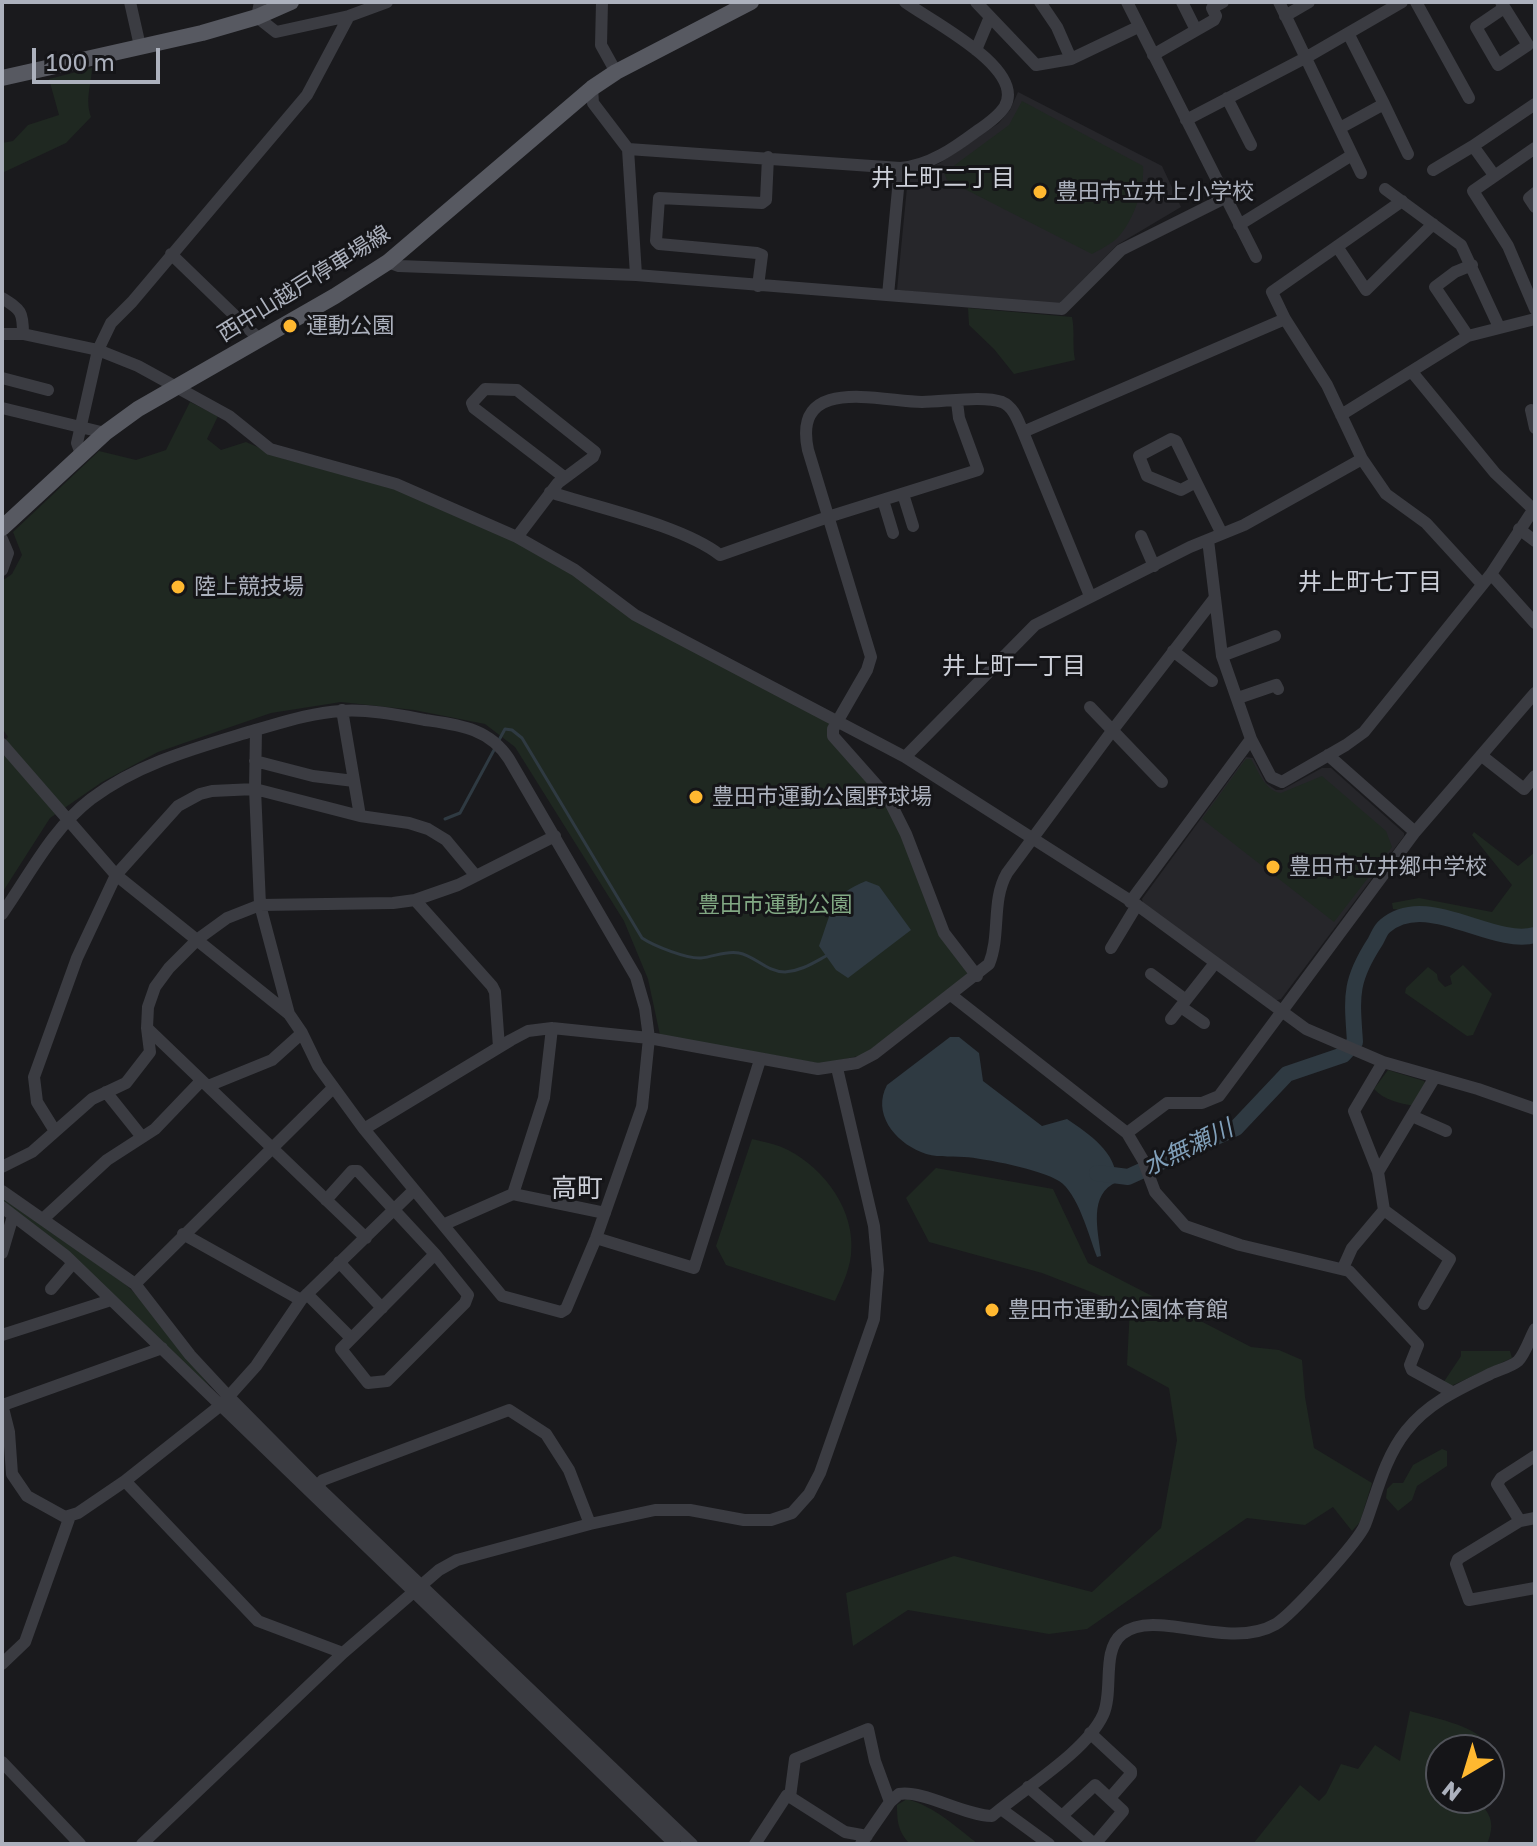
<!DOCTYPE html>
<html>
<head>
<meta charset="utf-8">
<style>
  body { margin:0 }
  #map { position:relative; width:1537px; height:1846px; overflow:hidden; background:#1a1a1d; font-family:"Golos Text",sans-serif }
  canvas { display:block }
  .frame { position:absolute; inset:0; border:4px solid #acb1bd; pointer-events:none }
  .north { position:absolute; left:1425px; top:1734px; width:80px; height:80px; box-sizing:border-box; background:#151518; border:2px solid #51535a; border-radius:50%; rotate:218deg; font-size:22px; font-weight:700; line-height:32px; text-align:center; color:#acb1bd }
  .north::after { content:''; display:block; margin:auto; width:28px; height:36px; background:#ffb830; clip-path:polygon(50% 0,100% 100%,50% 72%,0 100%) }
  .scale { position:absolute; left:32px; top:48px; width:128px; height:36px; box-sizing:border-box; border:4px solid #acb1bd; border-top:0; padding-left:10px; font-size:24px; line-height:28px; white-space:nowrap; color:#acb1bd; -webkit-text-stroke:6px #151518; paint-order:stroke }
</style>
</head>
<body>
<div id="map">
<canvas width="1537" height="1846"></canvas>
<div class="frame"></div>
<div class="north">N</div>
<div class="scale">100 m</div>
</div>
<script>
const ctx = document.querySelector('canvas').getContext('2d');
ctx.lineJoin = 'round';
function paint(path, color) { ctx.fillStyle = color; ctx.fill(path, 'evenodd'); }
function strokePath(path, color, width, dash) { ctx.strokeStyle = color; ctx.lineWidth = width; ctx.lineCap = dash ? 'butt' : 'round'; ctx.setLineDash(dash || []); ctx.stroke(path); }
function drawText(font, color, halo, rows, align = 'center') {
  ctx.font = font + ' "Golos Text","Noto Sans JP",sans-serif'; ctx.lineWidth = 6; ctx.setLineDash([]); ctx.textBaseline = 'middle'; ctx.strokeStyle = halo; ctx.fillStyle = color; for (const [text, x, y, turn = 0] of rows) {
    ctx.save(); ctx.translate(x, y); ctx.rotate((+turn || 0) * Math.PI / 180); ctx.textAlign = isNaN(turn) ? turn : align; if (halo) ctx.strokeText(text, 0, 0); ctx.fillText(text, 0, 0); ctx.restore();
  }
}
const built = new Path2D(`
  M1018,92L1162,166L1181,207L1117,245L1058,305L897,290L908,177L940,163L999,123L1010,110Z
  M1246,757L1253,758L1266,783L1276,790H1282L1322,768H1331L1404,833V836L1281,999L1274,1001L1143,904L1142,899Z`);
const green = new Path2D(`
  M92,68C91,87 85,99 91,117L66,143L2,173V143L13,141L28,125L59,115L49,79Z
  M1022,101L1143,166C1145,189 1132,226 1114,241C1107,246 1099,250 1092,254L947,180L944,173L1009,125Z
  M968,308L1072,317C1075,332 1072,344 1075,360L1014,374L994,349L969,325Z
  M190,402L218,416L207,439L221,450L246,442L285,459L395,488L519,541L580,578L832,721L829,733L890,805L970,977L863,1055L822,1064L660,1035L648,979L624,921L515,747L485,724L414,710L341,702L271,713L158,752L102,782L50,818L2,893V743L8,737L2,728V581L12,574L22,555L13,532L99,451L136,460L166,450Z
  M1246,759H1251C1259,772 1265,791 1281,793L1322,776L1386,831L1392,847L1334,922L1202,819Z
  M1474,832L1518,866L1535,852V932L1517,933L1445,915L1393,909L1392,903L1419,898L1492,912L1512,885L1472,835Z
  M1463,965L1492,994L1473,1035L1467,1036L1405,993L1406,988L1428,967L1437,974L1438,980L1445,987L1452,984L1450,976Z
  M1388,1070L1424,1081L1427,1086L1414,1106C1399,1103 1384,1100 1374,1089Z
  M752,1139C764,1142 777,1144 788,1150C825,1169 856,1211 851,1255C849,1271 842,1286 835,1301L726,1265L716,1246Z
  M936,1168L1053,1189L1088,1263L1251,1347L1279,1350L1302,1360L1305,1397L1314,1448L1372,1483L1360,1522L1352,1531L1333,1507L1305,1525L1247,1518L1087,1629L1049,1634L908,1610L853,1646L846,1593L954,1556L1092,1592L1161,1528L1177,1440L1169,1388L1127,1365L1130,1307L1042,1273L929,1242L906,1198Z
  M2,1196L125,1284L146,1304L211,1388L2,1202Z
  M1461,1351H1510L1512,1358L1449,1387L1443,1383L1461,1356Z
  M1442,1449L1447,1451V1466L1417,1486L1412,1500L1398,1511L1386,1498L1387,1489L1393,1483H1403L1413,1465Z
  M1410,1711C1430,1717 1474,1725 1485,1742L1483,1750H1441V1798H1487L1485,1809C1494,1820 1492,1832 1487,1844H1253L1300,1785L1319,1801L1326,1794L1341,1764L1358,1769L1375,1745L1400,1761Z
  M907,1799C935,1807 955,1826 978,1844H910C898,1832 897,1821 897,1805Z`);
const water = new Path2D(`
  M866,881L879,886L911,930L848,978L836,970L819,946C832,912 830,895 866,881Z
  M950,1037H959L979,1053L983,1081L1042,1126L1067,1119C1090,1135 1116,1151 1117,1182C1088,1194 1098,1230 1101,1256L1097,1257C1089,1236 1078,1193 1059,1181C1042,1170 984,1158 964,1157C949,1156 935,1158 921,1152C894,1141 872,1113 887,1085Z`);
const stream = new Path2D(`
  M499,740L505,729L512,730L522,738L642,938C654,946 687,959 701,958C714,957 726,950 739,953C755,956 767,972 785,972C801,971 813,963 826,956
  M445,819L460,813L494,750`);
const river = new Path2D(`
  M1097,1173L1128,1177L1236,1128L1287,1074L1343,1055L1355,1042C1352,997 1349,982 1375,942C1378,937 1380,930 1385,926C1426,890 1492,947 1535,935`);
const minor = new Path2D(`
  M130,2L140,46
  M260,2L257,17L276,32L349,16L387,2
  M602,2L601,45L616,72
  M976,2L1036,65L1071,59L1138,27
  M1040,2L1057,27L1071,59
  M1127,2L1256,257
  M1182,2L1196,30
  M1279,2L1361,173
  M1416,2L1469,98
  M1501,2L1528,45L1498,65L1476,27L1504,8
  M1285,16L1309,2
  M976,50L989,19
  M1153,55L1214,20L1216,16L1212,8L1223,2
  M592,88L593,103L628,149L636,275
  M1227,98L1251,145
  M1384,104L1408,154
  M1186,120L1307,57L1402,2
  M1340,128L1384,104L1348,33
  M1535,148L1473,191L1508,246L1535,309
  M628,149L900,168C929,166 954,148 977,131C986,125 999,116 1005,106C1026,68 929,20 905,2
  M1433,170L1473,146
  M1494,175L1473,146L1535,104
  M1385,189L1461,245L1499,327
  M1535,193L1529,198L1535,207
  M1402,201L1272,292L1285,319L1327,385L1362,459L1386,494L1426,523L1481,583
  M1239,225L1352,155
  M1338,248L1366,290L1433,224
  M171,254L259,339
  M388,262L399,266L636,275L1062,309L1121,250L1225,198
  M758,286L762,255L757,253L659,244L656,241L659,198L762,203L766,200L768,157
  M888,295L900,168
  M2,298C21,310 23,311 23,334
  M2,334H23L98,350L138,366L229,416L270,449L396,484L517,537L575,570L635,615L905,757L1137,905L1306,1029L1383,1062L1478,1089L1535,1109
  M1468,336L1435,287L1455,272L1472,265
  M1412,372L1495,473L1533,509
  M2,378L48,390
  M2,408L105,433
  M1531,410L1535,428
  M1341,415L1468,336L1535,319
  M1023,432L1285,319
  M1171,439L1176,441L1196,482L1181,490L1147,476L1139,456Z
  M81,454L77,443L98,350L111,323L132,302L307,95L349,16
  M1196,482L1222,534
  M550,492C598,508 681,525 720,555L828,517L978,470L959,418L957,402
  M903,494L913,526
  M883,500L893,533
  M1519,529L1535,541
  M1141,536L1154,566
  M517,537L558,483L593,457L595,452L517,390L485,389L472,403L474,408L564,477
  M2,539L8,553L2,570
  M1208,540L1222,656L1251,739L1271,777L1282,782L1346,745L1364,732L1491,574L1535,507
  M1491,574L1535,623
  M1173,651L1212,681
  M1222,656L1275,636
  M1238,698L1276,685L1278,689
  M1090,707L1162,782
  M342,710L360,816
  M256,730L255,789L260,905L289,1014
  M2,744L116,875L289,1014L302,1033L318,1066L364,1129L502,1296L561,1312L566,1309L596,1238L642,1107L649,1038L645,1008L636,977L509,759C489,728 459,725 425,720C398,715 368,709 341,711C310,713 281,723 252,731C196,748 139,763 91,799C52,829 30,874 2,914
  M1328,755L1415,832
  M1482,756L1524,789L1535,776
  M905,757L1035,625L1190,547L1244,525L1362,459
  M255,761L313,776L354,781
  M415,900L492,986L495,992L499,1047
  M1130,902L1251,739
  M1111,948L1137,905
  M1151,974L1186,1000
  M977,976L944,933L906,834L888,798L833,736V729L867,670L871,657L808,450C792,375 879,401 922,402C944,402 983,395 1002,402C1014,407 1018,421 1023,432L1090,596
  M951,995L1127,1133L1143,1160L1155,1192L1185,1226L1240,1245L1349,1271L1418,1345L1410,1365L1412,1370L1452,1392
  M1181,1007L1204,1023
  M1171,1019L1215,963
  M147,1028L366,1238
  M208,1086L272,1060L302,1033
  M106,1092L142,1137
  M1412,1116L1446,1131
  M364,1129L511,1040L528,1031L552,1028L649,1038L818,1069L857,1063L874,1054L989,964C1001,934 991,901 1007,873L1112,731L1214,599
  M55,1131L37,1102L34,1077L77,958L116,875L178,806L200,794L212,791L255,789L360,816L409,823L428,829L446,840L476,876
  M1127,1133L1167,1103H1202L1219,1096L1415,832L1535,693
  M2,1167L32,1152L92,1099L126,1083L150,1052L147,1028L148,1007L155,987L169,968L198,939L227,918L260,905L393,903L415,900L458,885L555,836
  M1378,1172L1354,1111L1383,1062
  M2,1191L135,1284L190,1355L229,1397L317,1486L692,1844
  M513,1194L544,1098L552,1028
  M326,1200L352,1171H358L435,1254L468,1295L465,1303L387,1381L368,1383L341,1349L435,1254
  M2,1207L66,1256L675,1844
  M1384,1210L1450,1259L1424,1304
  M43,1219L107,1160L155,1129L201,1081
  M445,1224L513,1194L605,1213
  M183,1234L301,1300
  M596,1238L694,1268L760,1060
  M2,1253L13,1216
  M339,1262L382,1308
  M1343,1268L1352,1248L1384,1210L1378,1172L1435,1077
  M135,1284L333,1088
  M51,1289L73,1263
  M307,1294L351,1338
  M2,1335L111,1300
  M2,1404L9,1432L12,1474L27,1496L65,1517L78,1513L125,1481L221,1405L256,1366L301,1300L414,1190
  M3,1405L162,1348
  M125,1481L258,1621L343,1653
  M317,1486L323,1480L509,1410L546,1434L569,1470L590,1524
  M1535,1518L1520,1521L1458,1559L1456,1564L1469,1600L1535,1588
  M1520,1521L1497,1484L1501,1478L1535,1456
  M2,1664L25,1642L70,1516
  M1090,1733L1131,1771V1774L1110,1798
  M2,1762L80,1844
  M1028,1787L1092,1842L1095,1844L1123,1811L1095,1785L1062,1816
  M790,1797L795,1759L868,1729L875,1761L890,1802
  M1001,1809L1049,1844
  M142,1844L343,1653L439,1570L457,1560L590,1524L655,1510H690L744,1520H771L792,1513L809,1494L820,1473L874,1319L878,1270L874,1226L837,1068
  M755,1844L787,1795L845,1832L867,1836
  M861,1844L890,1802L899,1794C924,1790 963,1815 992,1816C1023,1789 1086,1752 1103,1715C1114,1691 1101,1651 1122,1634C1156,1607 1227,1652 1276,1624C1292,1614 1358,1542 1365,1525C1377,1493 1384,1459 1406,1431C1428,1403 1459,1389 1490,1374C1498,1370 1511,1367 1518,1361C1525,1354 1530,1338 1535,1329`);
const major = new Path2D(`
  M2,78L202,33L257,17L291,2
  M2,528L105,433L138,409L335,296L388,262L592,88L616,72L751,2`);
const markers = [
  [1040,192,8,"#ffb830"],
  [290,326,8,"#ffb830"],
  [178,587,8,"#ffb830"],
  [696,797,8,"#ffb830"],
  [1273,867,8,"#ffb830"],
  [992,1310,8,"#ffb830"]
];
const poiNames = [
  ["豊田市立井上小学校",1056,192],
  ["運動公園",306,326],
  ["陸上競技場",194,587],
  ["豊田市運動公園野球場",712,797],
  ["豊田市立井郷中学校",1289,867],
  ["豊田市運動公園体育館",1008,1310]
];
const streetNames = [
  ["西中山越戸停車場線",304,284,-32]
];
const parkNames = [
  ["豊田市運動公園",775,905]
];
const neighbourhoodNames = [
  ["井上町二丁目",943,178],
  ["井上町七丁目",1370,582],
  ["井上町一丁目",1014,666]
];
const waterNames = [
  ["水無瀬川",1188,1148,-26]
];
const quarterNames = [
  ["高町",577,1189]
];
paint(built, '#26262a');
paint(green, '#1f2821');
paint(water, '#2f3a42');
strokePath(stream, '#2f3a42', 3);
strokePath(river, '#2f3a42', 16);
strokePath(minor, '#3b3c42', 12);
strokePath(major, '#575961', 16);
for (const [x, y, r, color] of markers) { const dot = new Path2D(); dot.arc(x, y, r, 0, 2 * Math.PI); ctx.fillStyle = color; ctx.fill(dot); strokePath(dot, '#151518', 3); }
drawText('22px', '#acb1bd', '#151518', poiNames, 'left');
drawText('22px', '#acb1bd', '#151518', streetNames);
drawText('22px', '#82a984', '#151518', parkNames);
drawText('24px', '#cdd0d9', '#151518', neighbourhoodNames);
drawText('italic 24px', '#81a0ba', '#151518', waterNames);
drawText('26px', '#cdd0d9', '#151518', quarterNames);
</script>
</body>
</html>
